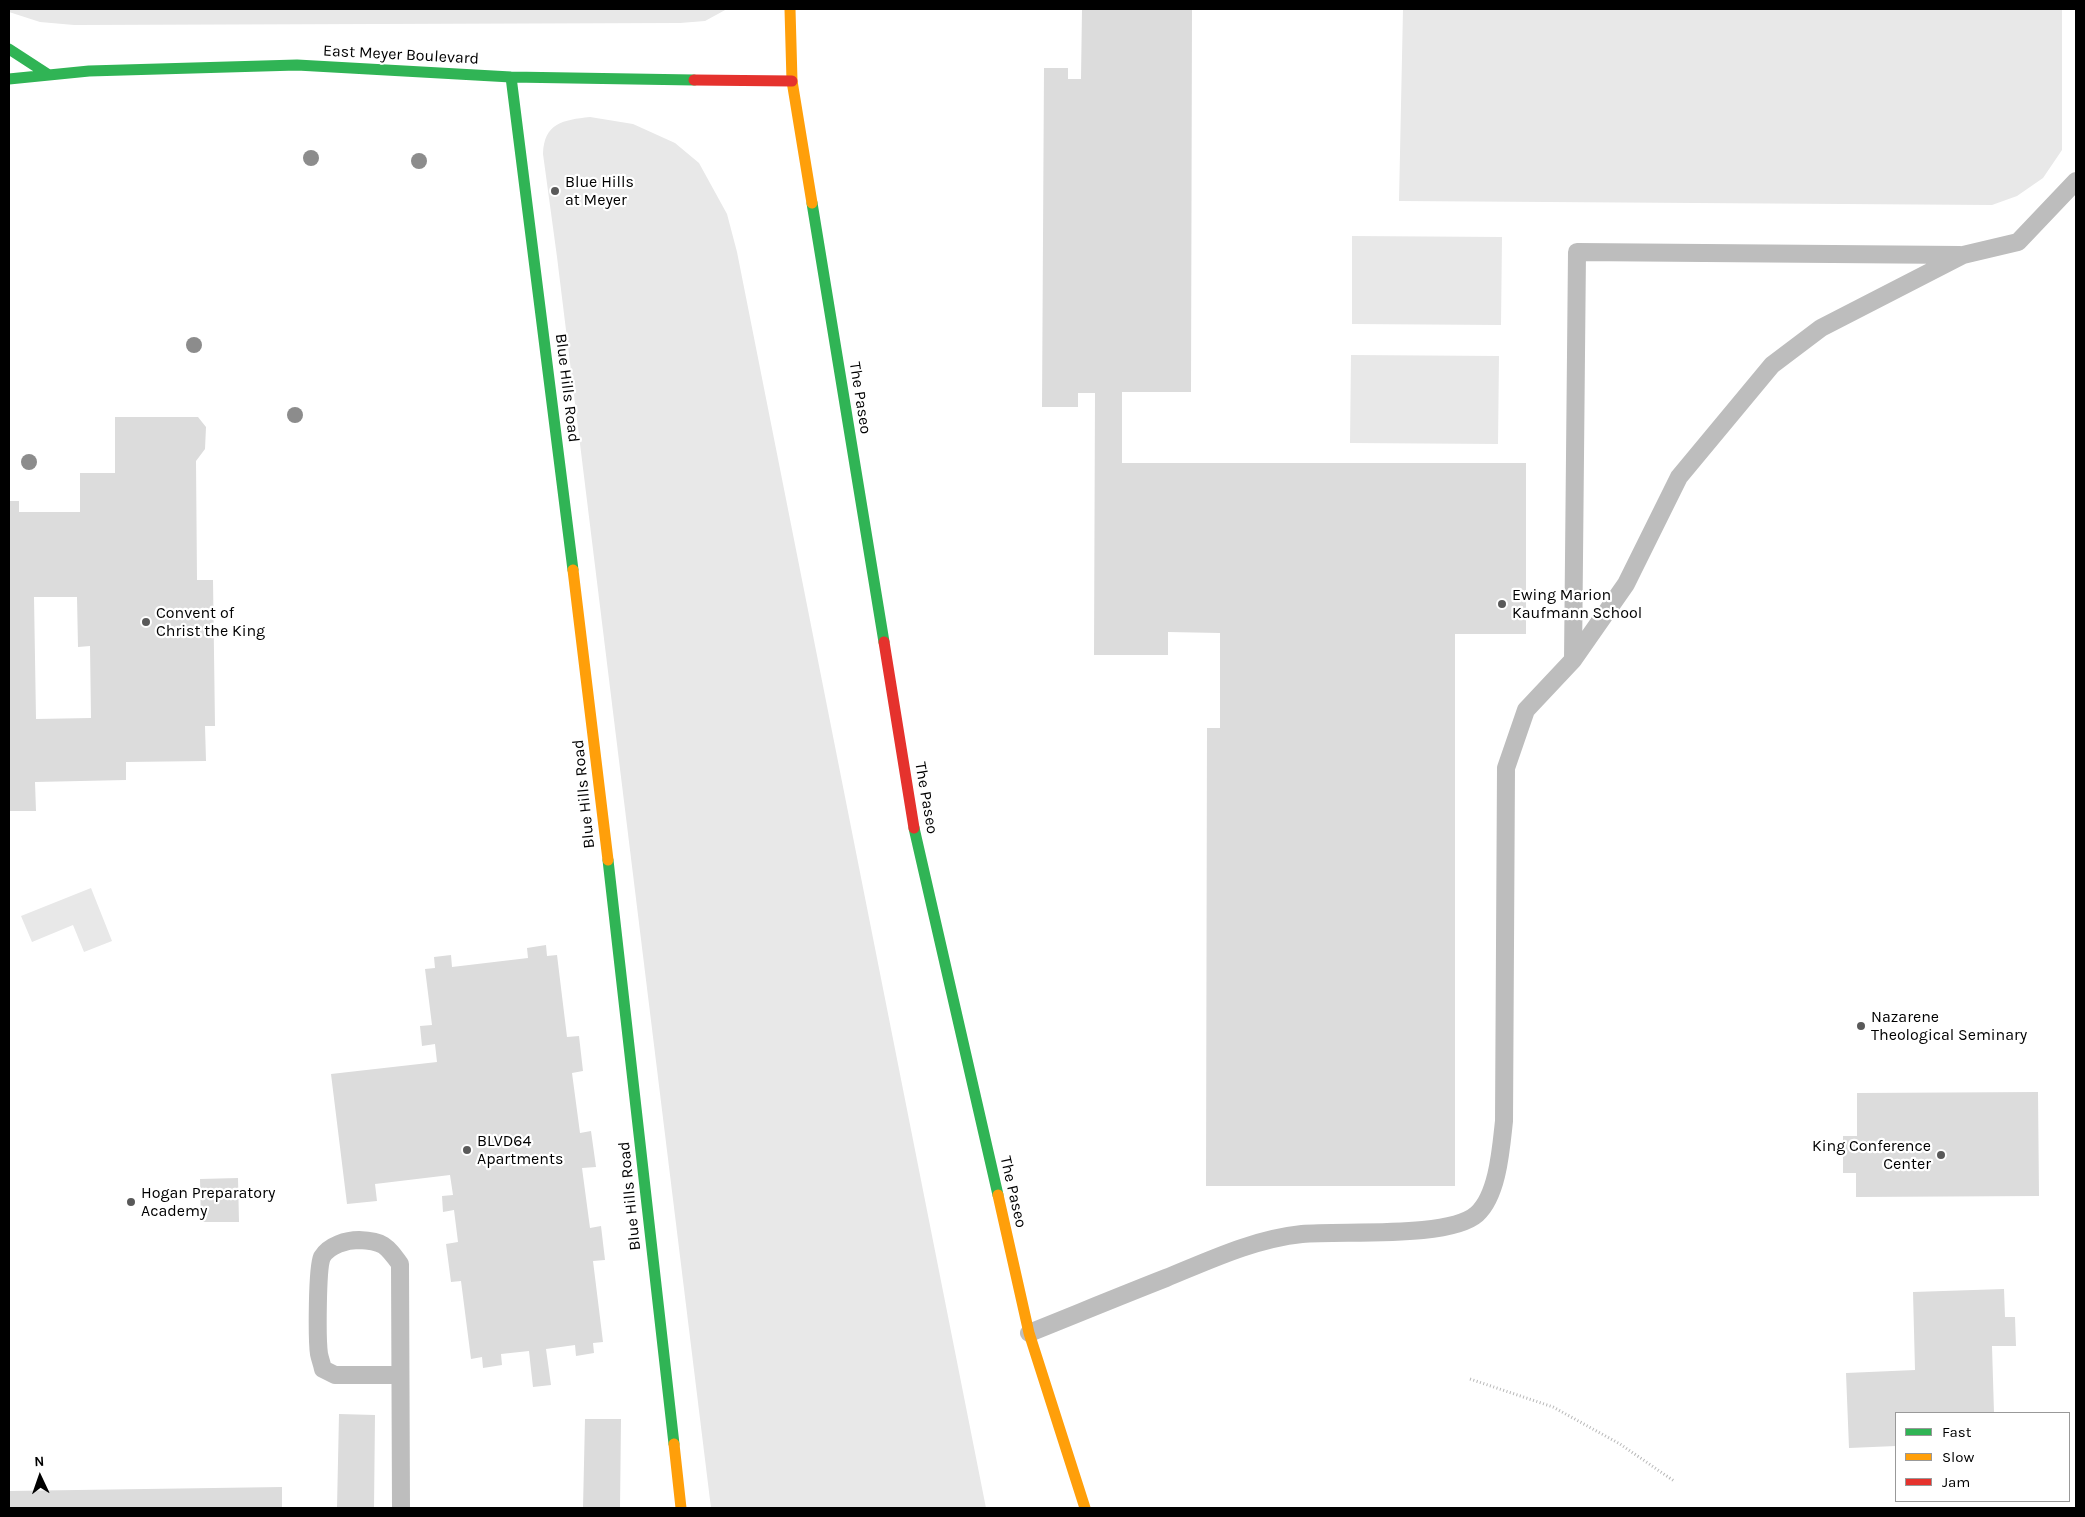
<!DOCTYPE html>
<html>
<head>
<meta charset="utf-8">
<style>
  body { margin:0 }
  #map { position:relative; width:2085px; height:1517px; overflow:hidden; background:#fff; font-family:Karla,sans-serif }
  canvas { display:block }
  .frame { position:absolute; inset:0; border:10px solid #000; pointer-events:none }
  .legend { position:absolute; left:1895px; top:1412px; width:175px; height:90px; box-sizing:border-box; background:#fff; border:1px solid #999; margin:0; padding:6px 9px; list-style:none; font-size:15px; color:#000 }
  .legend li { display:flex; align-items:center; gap:10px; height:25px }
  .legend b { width:25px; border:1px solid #999 }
  .north { position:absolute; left:15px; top:1452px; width:50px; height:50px; -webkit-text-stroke:4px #fff; paint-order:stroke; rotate:357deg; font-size:14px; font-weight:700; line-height:20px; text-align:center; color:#000 }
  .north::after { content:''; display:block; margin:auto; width:18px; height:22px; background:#000; clip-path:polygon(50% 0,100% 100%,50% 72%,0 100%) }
</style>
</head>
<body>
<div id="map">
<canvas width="2085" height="1517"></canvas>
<div class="frame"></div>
<ul class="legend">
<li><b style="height:6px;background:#30b455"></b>Fast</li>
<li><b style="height:6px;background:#ff9f0a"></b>Slow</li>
<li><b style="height:6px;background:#e5322d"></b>Jam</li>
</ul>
<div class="north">N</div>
</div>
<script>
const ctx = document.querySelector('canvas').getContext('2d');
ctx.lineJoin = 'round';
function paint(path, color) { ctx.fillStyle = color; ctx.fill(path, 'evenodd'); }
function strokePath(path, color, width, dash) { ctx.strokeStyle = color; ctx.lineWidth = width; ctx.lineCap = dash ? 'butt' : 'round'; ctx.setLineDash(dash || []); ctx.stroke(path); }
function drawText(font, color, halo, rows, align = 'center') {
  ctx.font = font + ' Karla,sans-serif'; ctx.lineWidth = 4.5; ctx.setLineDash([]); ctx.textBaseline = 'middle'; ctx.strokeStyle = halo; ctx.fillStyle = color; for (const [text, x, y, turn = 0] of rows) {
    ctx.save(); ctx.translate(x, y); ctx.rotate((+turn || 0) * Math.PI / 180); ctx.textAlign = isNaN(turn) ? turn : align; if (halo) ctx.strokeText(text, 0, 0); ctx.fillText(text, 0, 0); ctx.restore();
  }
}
const green = new Path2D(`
  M9,9H727L705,21L680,23L74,25L40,22L9,12Z
  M1403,9H2062V150L2043,178L2017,196L1992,205L1399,201Z
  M590,117L633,124L675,143L699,163L727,214L737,252L986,1508H711L557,257L543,154C544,123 563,120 590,117Z
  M1352,236L1502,237L1501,325L1352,324Z
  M1351,355L1499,356L1498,444L1350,443Z
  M91,888L112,941L84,952L73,925L32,942L21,916Z`);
const building = new Path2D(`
  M1082,9H1192L1191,392H1122V463H1526V634H1455V1186H1206L1207,728H1220V633L1168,632V655H1094L1095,393H1078V407H1042L1044,68H1068V79H1081Z
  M115,417H198L206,427L205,449L196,461L197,580H213L215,726H205L206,761L126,762V780L35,782L36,811H9V501H19V512H80V473H115ZM34,597H77L78,647L90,646L91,718L36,719Z
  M546,945L547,956L557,955L567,1037L579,1036L583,1071L572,1073L580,1133L591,1131L596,1167L582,1168L590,1228L601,1226L605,1260L593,1261L603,1342L593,1343L594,1353L576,1356L575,1345L546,1349L551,1385L533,1387L529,1351L501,1354L502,1365L483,1368L482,1357L471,1359L461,1281L451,1282L446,1244L458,1242L454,1210L443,1212L442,1196L453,1195L450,1175L375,1184L377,1201L347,1204L331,1074L437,1062L435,1044L422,1046L420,1026L432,1025L425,969L435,968L434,957L451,955L452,967L528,958L527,948Z
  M2038,1092L2039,1196L1856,1197V1173H1843V1136H1857V1093Z
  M238,1178L239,1222H201L200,1179Z
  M2004,1289L2005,1317H2015L2016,1346H1992L1994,1413H1896V1446L1849,1448L1846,1373L1915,1370L1913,1292Z
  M339,1414L375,1415L374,1508H337Z
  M585,1419H621L620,1508H583Z
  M282,1487V1508H9V1491Z`);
const path = new Path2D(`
  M1470,1379L1553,1407L1620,1444L1674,1481`);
const lane = new Path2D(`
  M1573,660L1577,252L1960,255
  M1029,1333C1074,1315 1120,1296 1166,1278C1210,1260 1254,1239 1302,1234C1342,1230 1449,1239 1477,1214C1498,1195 1501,1148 1504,1121L1506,768L1526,710L1573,660L1626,584L1679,477L1772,365L1821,328L1963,255L2018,242L2076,181
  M400,1375H335L323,1369C322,1364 320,1359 319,1354C317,1340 317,1268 322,1257C329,1245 347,1240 359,1240C383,1241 386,1245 400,1264L401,1508`);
const fast = new Path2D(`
  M9,49L49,75
  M511,77L573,570
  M9,79L89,71L297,65L511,77L694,80
  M812,203L884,642
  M914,828L998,1195
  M608,860L674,1444`);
const slow = new Path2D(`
  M790,9L792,81L812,203
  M573,570L608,860
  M998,1195L1029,1333L1085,1508
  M674,1444L681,1508`);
const jam = new Path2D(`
  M694,80L792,81
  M884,642L914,828`);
const trees = [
  [311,158],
  [419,161],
  [194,345],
  [295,415],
  [29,462]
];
const markers = [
  [555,191,5,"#595959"],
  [1502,604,5,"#595959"],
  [146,622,5,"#595959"],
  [1861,1026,5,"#595959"],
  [467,1150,5,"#595959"],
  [1941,1155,5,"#595959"],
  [131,1202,5,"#595959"]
];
const streetNames = [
  ["East Meyer Boulevard",401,55,3],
  ["Blue Hills Road",567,388,83],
  ["The Paseo",860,398,81],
  ["Blue Hills Road",584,794,-96],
  ["The Paseo",926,798,80],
  ["The Paseo",1013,1192,77],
  ["Blue Hills Road",630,1196,-96]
];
const poiNames = [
  ["Blue Hills",565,182],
  ["at Meyer",565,200],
  ["Ewing Marion",1512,595],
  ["Kaufmann School",1512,613],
  ["Convent of",156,613],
  ["Christ the King",156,631],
  ["Nazarene",1871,1017],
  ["Theological Seminary",1871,1035],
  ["BLVD64",477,1141],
  ["Apartments",477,1159],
  ["King Conference",1931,1146,"right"],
  ["Center",1931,1164,"right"],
  ["Hogan Preparatory",141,1193],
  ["Academy",141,1211]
];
paint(green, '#e8e8e8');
paint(building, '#dcdcdc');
strokePath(path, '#b8b8b8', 3, [1, 2.5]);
strokePath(lane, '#bdbdbd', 18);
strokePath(fast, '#30b455', 11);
strokePath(slow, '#ff9f0a', 11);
strokePath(jam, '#e5322d', 11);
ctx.fillStyle = '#8c8c8c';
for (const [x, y] of trees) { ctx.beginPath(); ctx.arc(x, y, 8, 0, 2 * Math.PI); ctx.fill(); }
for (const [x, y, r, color] of markers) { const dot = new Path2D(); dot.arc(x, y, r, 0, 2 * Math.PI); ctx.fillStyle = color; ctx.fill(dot); strokePath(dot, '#fff', 2); }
drawText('16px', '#000', '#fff', streetNames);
drawText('16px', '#000', '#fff', poiNames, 'left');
</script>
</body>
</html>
